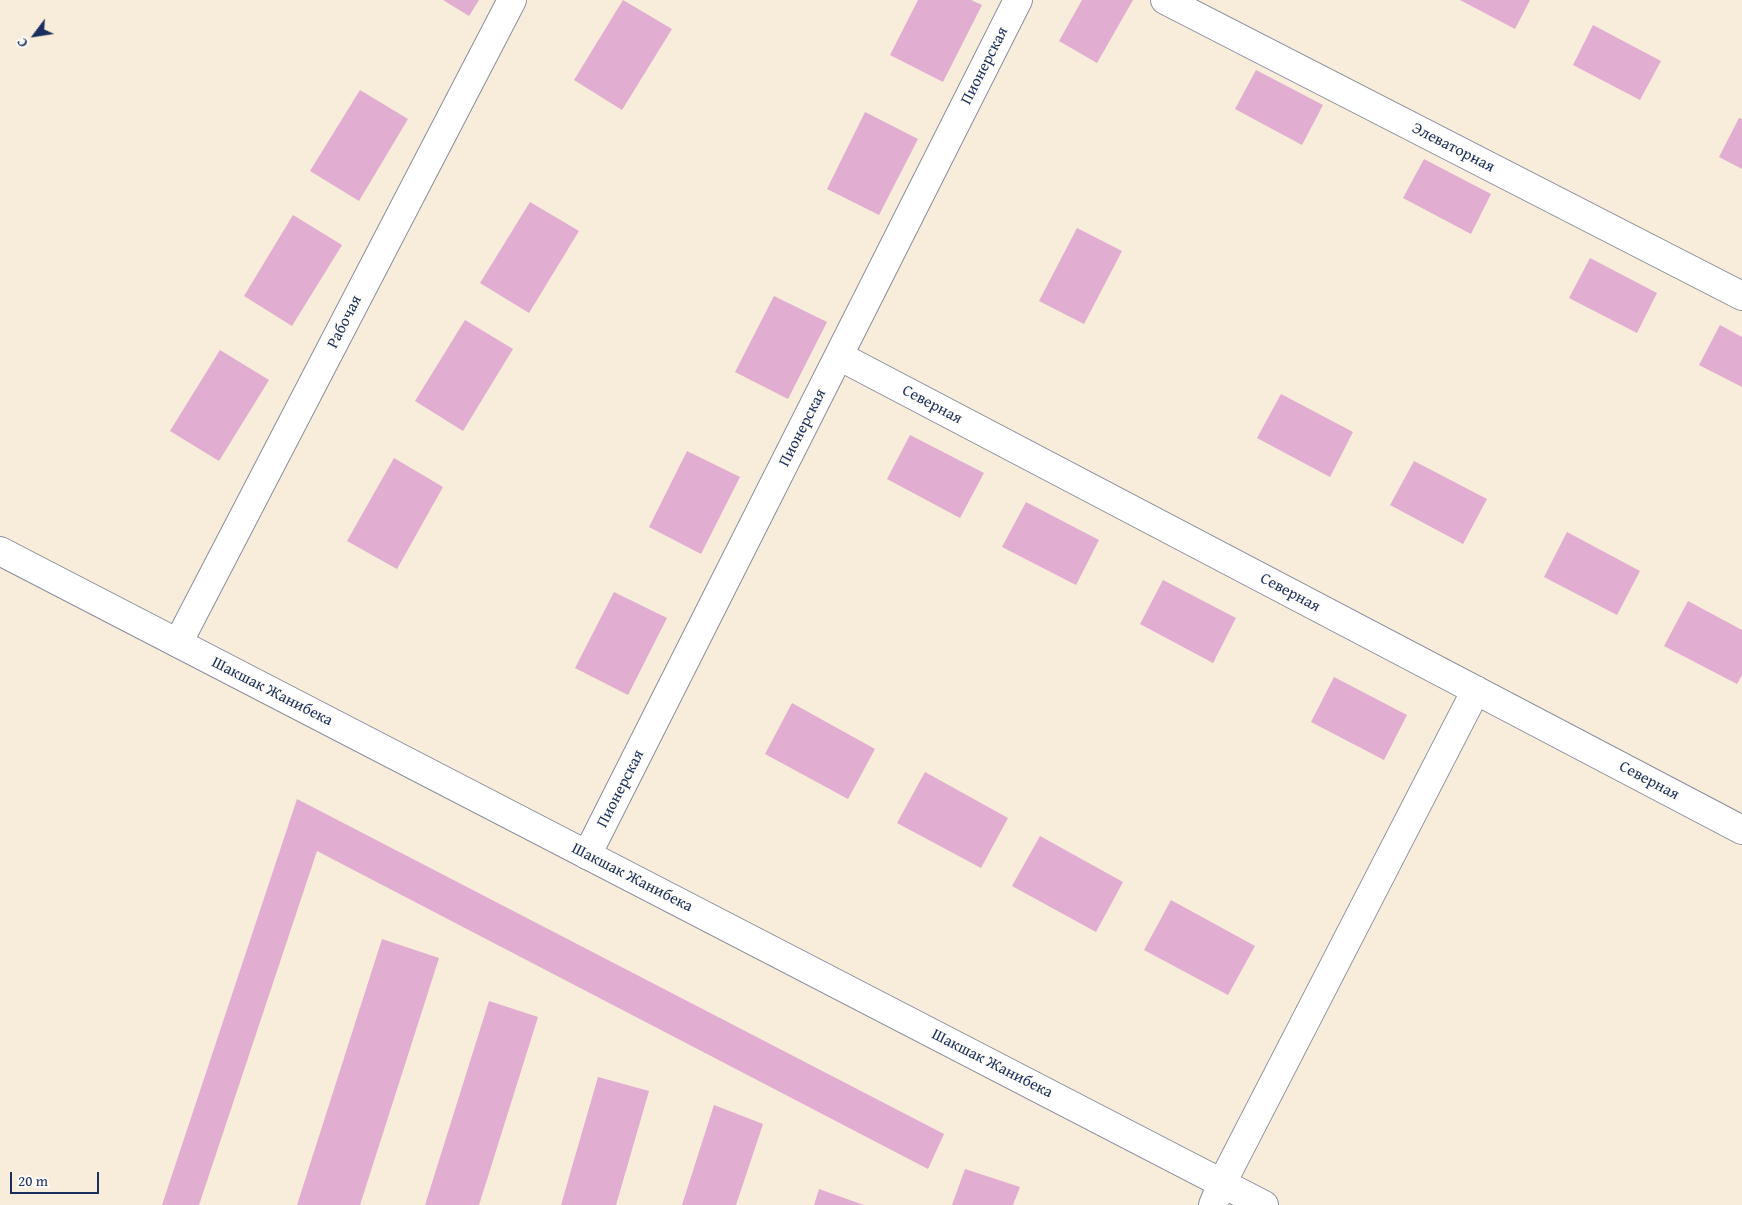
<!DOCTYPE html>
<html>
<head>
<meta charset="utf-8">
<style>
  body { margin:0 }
  #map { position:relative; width:1742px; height:1205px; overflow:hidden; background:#f8ecdb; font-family:"Gentium Book Plus",serif }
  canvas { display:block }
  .north { position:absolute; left:10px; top:10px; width:50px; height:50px; -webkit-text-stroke:4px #fdfcf7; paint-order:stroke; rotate:239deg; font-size:14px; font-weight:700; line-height:20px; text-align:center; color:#1b2f5e }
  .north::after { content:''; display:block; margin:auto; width:18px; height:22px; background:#1b2f5e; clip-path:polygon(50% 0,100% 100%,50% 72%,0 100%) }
  .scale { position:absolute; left:10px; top:1172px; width:89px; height:22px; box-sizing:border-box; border:2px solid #1b2f5e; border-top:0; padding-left:6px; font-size:15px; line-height:18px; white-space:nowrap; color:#1b2f5e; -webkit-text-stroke:4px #fdfcf7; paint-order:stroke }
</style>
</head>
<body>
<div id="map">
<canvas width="1742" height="1205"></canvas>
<div class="north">С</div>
<div class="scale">20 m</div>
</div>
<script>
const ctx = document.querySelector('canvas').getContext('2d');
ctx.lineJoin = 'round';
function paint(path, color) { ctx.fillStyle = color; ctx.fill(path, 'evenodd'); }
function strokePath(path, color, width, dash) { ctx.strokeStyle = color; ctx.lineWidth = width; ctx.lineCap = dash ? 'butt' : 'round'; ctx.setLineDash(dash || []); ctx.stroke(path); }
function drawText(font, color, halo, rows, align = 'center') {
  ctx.font = font + ' "Gentium Book Plus",serif'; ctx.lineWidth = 4; ctx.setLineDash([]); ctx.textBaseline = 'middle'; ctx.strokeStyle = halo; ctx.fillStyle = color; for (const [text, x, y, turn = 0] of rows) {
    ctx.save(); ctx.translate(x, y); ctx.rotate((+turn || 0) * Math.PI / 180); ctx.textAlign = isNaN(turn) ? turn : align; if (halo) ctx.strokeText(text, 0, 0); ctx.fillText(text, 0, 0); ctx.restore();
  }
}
const building = new Path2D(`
  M443,0H479L469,16Z
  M623,0L672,29L622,110L574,80Z
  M918,0H971L982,5L943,82L890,55Z
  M1082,0H1133L1097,63L1059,41Z
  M1460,0H1530L1515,29Z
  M1593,25L1661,61L1640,100L1573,65Z
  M1256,70L1323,105L1302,145L1235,109Z
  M360,90L408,119L359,201L310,171Z
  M865,112L918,139L879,215L827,189Z
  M1739,118L1742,119V169L1719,157Z
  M1424,159L1491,194L1471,234L1403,198Z
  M530,202L579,231L529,313L480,283Z
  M293,215L342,245L292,326L244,296Z
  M1077,228L1122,251L1084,324L1039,301Z
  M1590,258L1657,293L1637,333L1569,298Z
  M774,296L827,322L788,399L735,372Z
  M465,320L513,349L463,431L415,401Z
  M1720,325L1742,337V387L1699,365Z
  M220,350L269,380L219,461L170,431Z
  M1281,394L1353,432L1330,477L1257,438Z
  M910,435L984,473L960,518L887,479Z
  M687,451L740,477L701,554L649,527Z
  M394,458L443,487L397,569L347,541Z
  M1414,461L1487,499L1463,544L1390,505Z
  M1026,502L1099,540L1076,585L1002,547Z
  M1567,532L1640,571L1617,615L1544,577Z
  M1163,580L1236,618L1213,663L1140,624Z
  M614,592L667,618L628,695L575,668Z
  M1688,601L1742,630V675L1737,684L1664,646Z
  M1334,677L1407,715L1384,760L1311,722Z
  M792,703L875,749L848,799L765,754Z
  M925,772L1008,818L981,868L897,823Z
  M297,799L944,1134L928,1169L317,851L199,1205H162Z
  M1040,836L1123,882L1096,932L1012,886Z
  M1171,900L1255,946L1228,995L1144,950Z
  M382,939L439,958L360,1205H297Z
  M489,1001L538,1017L479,1205H425Z
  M598,1077L649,1091L616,1205H561Z
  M714,1105L763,1124L736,1205H682Z
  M965,1169L1020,1187L1013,1205H952Z
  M819,1189L864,1205H814Z`);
const minor = new Path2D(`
  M1165,0L1742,296
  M839,356L1742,830
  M178,643L512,0
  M587,855L1018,0
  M1213,1205L1222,1183L1476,690`);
const major = new Path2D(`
  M0,551L1264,1205`);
const streetNames = [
  ["Пионерская",985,66,-63],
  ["Элеваторная",1453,148,27],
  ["Рабочая",345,322,-63],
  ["Северная",932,405,28],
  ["Пионерская",803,428,-63],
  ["Северная",1290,593,28],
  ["Шакшак Жанибека",272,692,27],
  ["Северная",1649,781,28],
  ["Пионерская",621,789,-63],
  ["Шакшак Жанибека",632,878,27],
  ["Шакшак Жанибека",992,1064,27]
];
paint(building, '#e1add1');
strokePath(minor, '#8a8e9c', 30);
strokePath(major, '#8a8e9c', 30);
strokePath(minor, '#fff', 28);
strokePath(major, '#fff', 28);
drawText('16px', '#1b2f5e', '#fdfcf7', streetNames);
</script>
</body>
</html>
